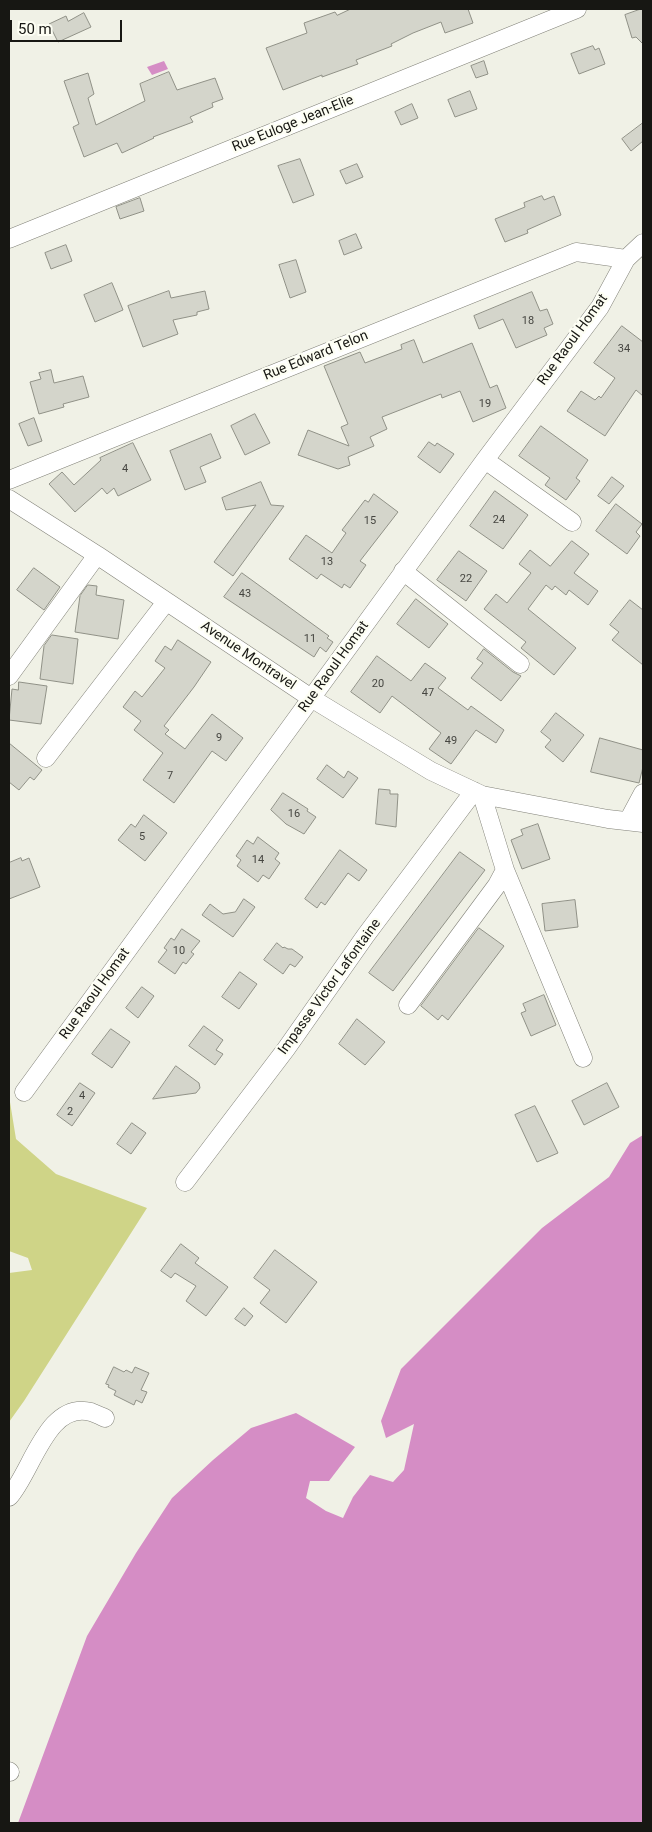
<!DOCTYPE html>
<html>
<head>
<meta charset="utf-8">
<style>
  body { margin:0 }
  #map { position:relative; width:652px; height:1832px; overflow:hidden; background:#f0f1e6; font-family:Roboto,sans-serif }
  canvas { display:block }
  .frame { position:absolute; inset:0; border:10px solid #171713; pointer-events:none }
  .scale { position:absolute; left:10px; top:20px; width:112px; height:22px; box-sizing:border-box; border:2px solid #171713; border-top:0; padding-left:6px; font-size:15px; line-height:18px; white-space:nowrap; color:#171713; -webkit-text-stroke:4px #fdfef3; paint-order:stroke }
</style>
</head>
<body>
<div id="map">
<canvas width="652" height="1832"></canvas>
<div class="frame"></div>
<div class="scale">50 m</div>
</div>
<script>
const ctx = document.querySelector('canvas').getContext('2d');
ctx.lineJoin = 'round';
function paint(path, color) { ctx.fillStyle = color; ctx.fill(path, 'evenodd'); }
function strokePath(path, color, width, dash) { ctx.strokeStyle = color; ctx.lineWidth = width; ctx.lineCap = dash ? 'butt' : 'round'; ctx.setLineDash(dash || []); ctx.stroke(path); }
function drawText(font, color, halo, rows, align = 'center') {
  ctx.font = font + ' Roboto,sans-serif'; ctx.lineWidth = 4.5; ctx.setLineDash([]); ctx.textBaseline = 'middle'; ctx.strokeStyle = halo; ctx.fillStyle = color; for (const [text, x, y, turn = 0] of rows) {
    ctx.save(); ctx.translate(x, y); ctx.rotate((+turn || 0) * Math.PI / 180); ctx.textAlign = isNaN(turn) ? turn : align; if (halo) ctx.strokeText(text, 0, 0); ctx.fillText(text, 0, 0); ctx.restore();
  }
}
const green = new Path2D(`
  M10,1102L16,1139L56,1174L147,1208L24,1401L9,1422V1273L32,1270L28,1258L9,1251Z`);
const water = new Path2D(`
  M164,61L168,69L152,75L147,67Z
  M643,1135V1823H18L87,1636L136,1553L172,1498L213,1460L251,1428L296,1413L355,1447L329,1481H310L306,1498L326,1511L343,1518L353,1497L370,1475L393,1482L404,1470L414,1424L386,1438L381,1421L401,1369L542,1228L609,1177L630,1143Z`);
const building = new Path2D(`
  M351,9H468L473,23L445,33L441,22L413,33L391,44L392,46L356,60L358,64L322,77V75L283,90L266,48L307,33L304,23L335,12L337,15Z
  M641,9H643V44L636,37L632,38L625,15Z
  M84,13L91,27L58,42L49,24L66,16L68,21Z
  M593,46L595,50L599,48L605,64L579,74L571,54Z
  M484,61L488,74L476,78L471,66Z
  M169,72L177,90L215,78L223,99L212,103L213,107L190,117L193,122L153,137L154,138L122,153L117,143L84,157L73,127L79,124L64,81L88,73L94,94L88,98L96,125L145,101L140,84Z
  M470,91L477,109L455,117L448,100Z
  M412,104L418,118L401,125L395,112Z
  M643,123V141L631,151L622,139Z
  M300,159L314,195L293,203L278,166Z
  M357,164L363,177L346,184L340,171Z
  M542,196L544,200L554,196L561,215L527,230L528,233L505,242L495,219L525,207L524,203Z
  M140,198L144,211L120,219L116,207Z
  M356,234L362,248L344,255L339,241Z
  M66,245L72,261L51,269L45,253Z
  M296,260L306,292L290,298L279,265Z
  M112,283L123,310L95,322L84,295Z
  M169,291L171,298L205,291L209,309L197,312V315L173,320L178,334L143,347L128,306Z
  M532,292L540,311L547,309L553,324L544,328L547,335L516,348L503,319L479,329L474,316Z
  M622,326L643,342V396L636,390L605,436L567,411L581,391L595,400L599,396L601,398L615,378L594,363Z
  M414,340L423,363L472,343L490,388L497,385L506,408L473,422L460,391L442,398L441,394L382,417L387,429L370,437L374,446L348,457L350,465L338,469L298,455L308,430L349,446L341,427L348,424L324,366L360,352L365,363L402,349L401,345Z
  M51,370L54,383L83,376L89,397L63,404L64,407L39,414L30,382L41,379L39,373Z
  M255,414L270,443L245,455L231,426Z
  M34,418L42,441L28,446L19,424Z
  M541,426L588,460L576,478L580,481L566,500L545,485L550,478L519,456Z
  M211,434L221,458L200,467L206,482L185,490L170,451Z
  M429,442L435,446L437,443L454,454L440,473L418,457Z
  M133,443L151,480L118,496L114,488L107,494L102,488L75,512L49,484L62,472L74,485L101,460L100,458Z
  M612,477L624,486L609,504L598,496Z
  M261,482L271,505L284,506L233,576L214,562L256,505L226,510L222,498Z
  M495,491L528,515L503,549L470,526Z
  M374,494L398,512L360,561L366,565L350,588L344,584L342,588L321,574L317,579L289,559L306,535L332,553L346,533L342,530L365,500L368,502Z
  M616,504L642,524L636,532L640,536L627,554L596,531Z
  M572,541L589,554L574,573L598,591L588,605L569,590L566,595L555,586L552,590L546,585L528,609L576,648L554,675L521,648L526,642L484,609L496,594L507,603L531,573L519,564L530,550L550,566Z
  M459,551L487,571L466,601L437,580Z
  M34,568L60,587L44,610L17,590Z
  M242,573L329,636L327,638L333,642L326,652L320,647L314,657L224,597Z
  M88,585L97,586L96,595L124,600L118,639L75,632L80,596Z
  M416,599L448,624L429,648L397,624Z
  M630,600L643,610V665L612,640L619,632L610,625Z
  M52,635L78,639L73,684L40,679L44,646Z
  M178,640L211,662L194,687L164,726L169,730L165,734L185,749L212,714L243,738L226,761L212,751L174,803L143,780L163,753L134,730L141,721L123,707L135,691L142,697L165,668L155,661L165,646L171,650Z
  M484,649L513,672L521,676L501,701L471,678L483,663L477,659Z
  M377,656L411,681L425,663L446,678L438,688L468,710L471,706L504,730L496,743L476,730L451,764L429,749L441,733L392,696L380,713L351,692Z
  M19,682L47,686L41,724L9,720L12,689L18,690Z
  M556,713L584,735L563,762L545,747L551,740L541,732Z
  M600,738L643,750V767L639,783L591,772Z
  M9,743L42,770L34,780L30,777L19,790L9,782Z
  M327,765L344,778L348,771L358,778L343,798L317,779Z
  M379,789L390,790V794H398L396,827L376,824Z
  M283,793L308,809L307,811L316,817L304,834L286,824L271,810Z
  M144,815L167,833L145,861L118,840L131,824L135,827Z
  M538,824L550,859L522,869L511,840L523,835L521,830Z
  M258,837L279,853L275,859L280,863L269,879L263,875L258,882L237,866L241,860L236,856L247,840L253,844Z
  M340,850L367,870L359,881L348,873L325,905L321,902L317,908L305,899Z
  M460,852L485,870L393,991L369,973Z
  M21,858L22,861L29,858L40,887L9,899V863Z
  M244,899L255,907L233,937L202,915L210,904L223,914L235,912Z
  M575,900L578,927L545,931L542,904Z
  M479,928L504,946L448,1020L442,1015L438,1020L421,1006Z
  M182,929L200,941L191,952L194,954L186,964L183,962L175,974L158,962L167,950L164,948L171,938L174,940Z
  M277,943L283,948L284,947L288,949H292L303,957L295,967L290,964L283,974L264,960Z
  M240,972L257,984L239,1009L222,997Z
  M142,987L154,996L138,1018L126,1008Z
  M544,995L556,1025L531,1036L521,1013L526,1011L523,1004Z
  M357,1019L385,1042L365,1065L339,1044Z
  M204,1026L223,1040L216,1050L223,1054L215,1065L189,1046Z
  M111,1029L130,1042L112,1068L92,1054Z
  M176,1066L199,1083L200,1088L196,1093L153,1099Z
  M80,1083L95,1093L72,1126L57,1115Z
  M607,1083L619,1107L584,1125L572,1101Z
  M535,1106L558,1153L537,1162L515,1115Z
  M132,1123L146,1133L131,1154L117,1144Z
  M181,1244L199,1258L195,1263L228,1287L206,1316L186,1301L196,1286L175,1273L171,1278L161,1271Z
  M275,1250L317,1282L286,1323L260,1303L270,1290L254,1278Z
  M244,1308L253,1316L245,1326L235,1319Z
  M114,1367L124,1372L126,1370L132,1373L135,1367L149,1373L141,1390L147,1392L142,1403L136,1400L134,1405L114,1395L116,1391L108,1387L109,1385L106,1384Z`);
const minor = new Path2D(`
  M9,239L577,9
  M485,460L572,522
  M9,480L576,252L626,259
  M9,499L97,555L311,698L431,771L482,795L608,819L643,823
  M403,571L520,664
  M9,676L97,555
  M46,758L166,602
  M628,821L643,793
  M505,870L583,1058
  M408,1005L497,885L505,870L482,795
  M24,1092L485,460L600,307L626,259L643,243
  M185,1182L286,1049L366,935L474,791
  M9,1497C32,1472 47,1400 91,1412C96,1414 101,1416 105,1418
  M9,1771L10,1772`);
const numberNames = [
  ["18",528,321],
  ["34",624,349],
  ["19",485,404],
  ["4",125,469],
  ["24",499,520],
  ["15",370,521],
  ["13",327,562],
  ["22",466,579],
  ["43",245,594],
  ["11",310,639],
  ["20",378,684],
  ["47",428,693],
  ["9",219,738],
  ["49",451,741],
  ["7",170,776],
  ["16",294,814],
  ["5",142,837],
  ["14",258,860],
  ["10",179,951],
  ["4",82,1096],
  ["2",70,1112]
];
const streetNames = [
  ["Rue Euloge Jean-Elie",293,124,-22],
  ["Rue Raoul Homat",573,340,-54],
  ["Rue Edward Telon",316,356,-22],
  ["Avenue Montravel",248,656,34],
  ["Rue Raoul Homat",334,667,-54],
  ["Impasse Victor Lafontaine",330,987,-54],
  ["Rue Raoul Homat",95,994,-54]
];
paint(green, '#cfd487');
paint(water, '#d58dc5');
paint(building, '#d4d5cb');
strokePath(building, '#909187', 1);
strokePath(minor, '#828279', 19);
strokePath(minor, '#fff', 18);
drawText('11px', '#464641', null, numberNames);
drawText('14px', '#171713', '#fdfef3', streetNames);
</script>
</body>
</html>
